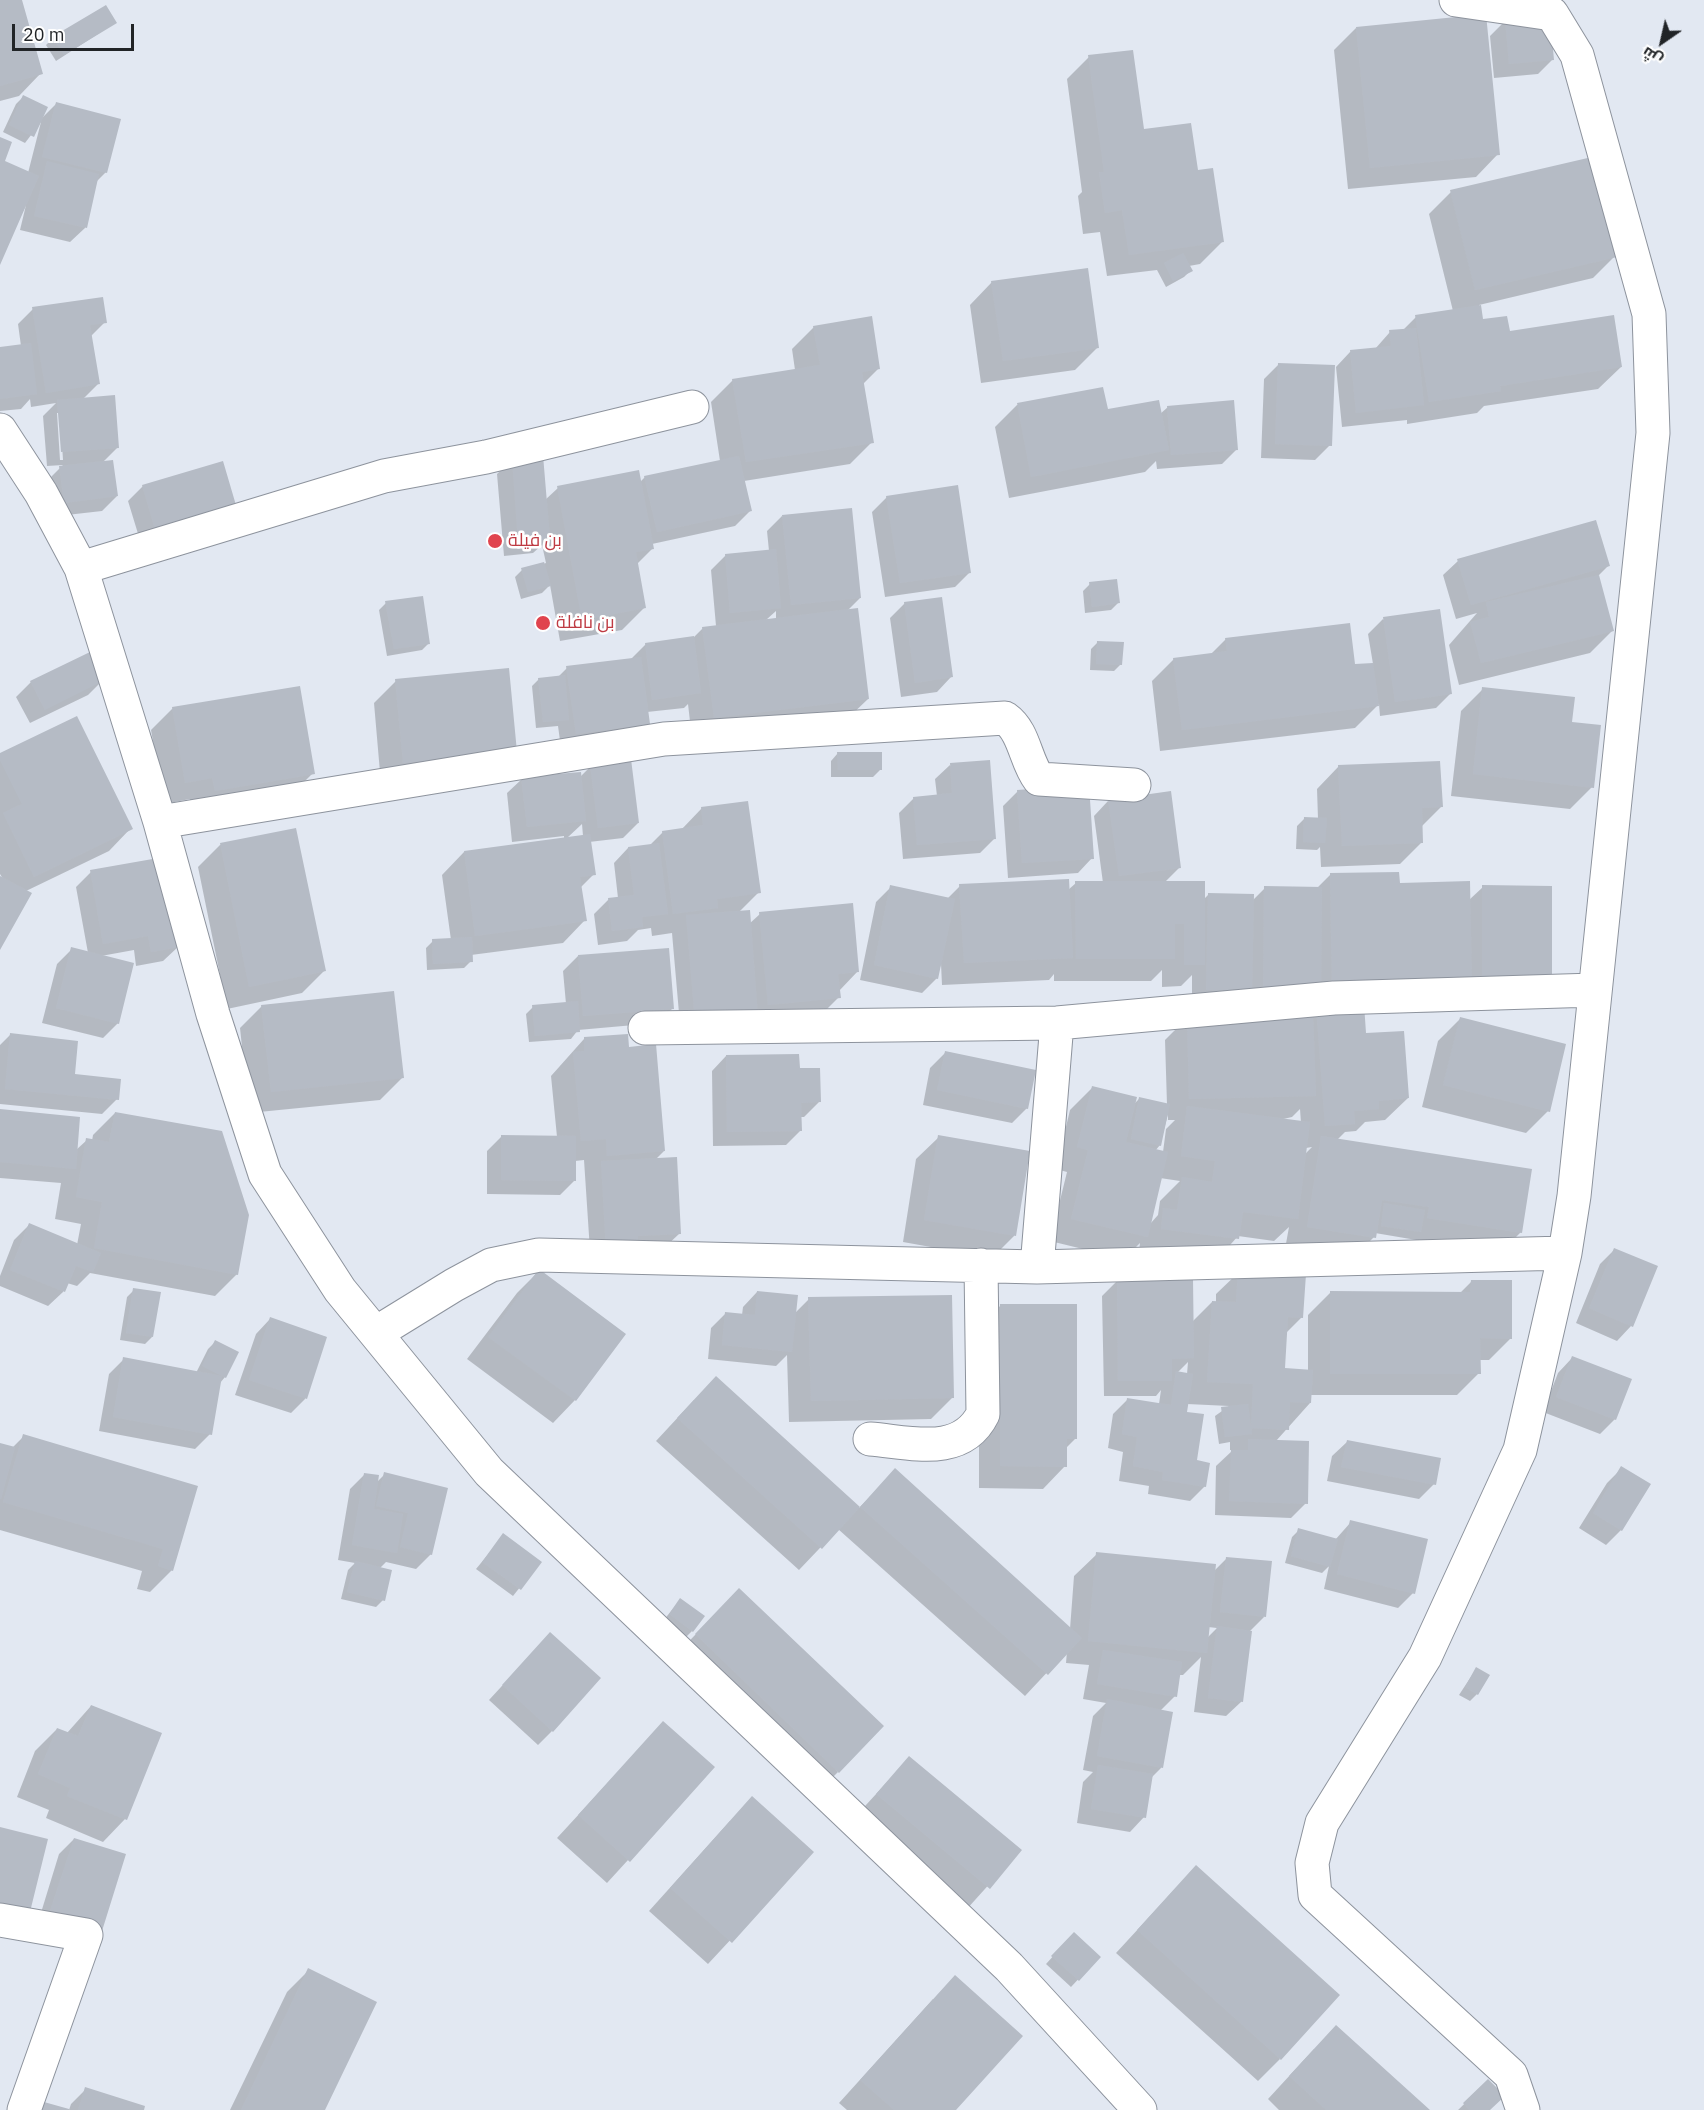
<!DOCTYPE html>
<html>
<head>
<meta charset="utf-8">
<style>
  body { margin:0 }
  #map { position:relative; width:1704px; height:2110px; overflow:hidden; background:#e2e8f2; font-family:"IBM Plex Sans",Cairo,sans-serif }
  canvas { display:block }
  .north { position:absolute; left:1632px; top:12px; width:60px; height:60px; -webkit-text-stroke:4px #fff; paint-order:stroke; rotate:214deg; font-size:16px; font-weight:700; line-height:24px; text-align:center; color:#212427 }
  .north::after { content:''; display:block; margin:auto; width:21px; height:27px; background:#212427; clip-path:polygon(50% 0,100% 100%,50% 72%,0 100%) }
  .scale { position:absolute; left:12px; top:24px; width:122px; height:27px; box-sizing:border-box; border:3px solid #212427; border-top:0; padding-left:8px; font-size:18px; line-height:21px; white-space:nowrap; color:#212427; -webkit-text-stroke:4px #fff; paint-order:stroke }
</style>
</head>
<body>
<div id="map">
<canvas width="1704" height="2110"></canvas>
<div class="north">ش</div>
<div class="scale">20 m</div>
</div>
<script>
const ctx = document.querySelector('canvas').getContext('2d');
ctx.lineJoin = 'round';
function paint(path, color) { ctx.fillStyle = color; ctx.fill(path, 'evenodd'); }
function strokePath(path, color, width, dash) { ctx.strokeStyle = color; ctx.lineWidth = width; ctx.lineCap = dash ? 'butt' : 'round'; ctx.setLineDash(dash || []); ctx.stroke(path); }
function drawText(font, color, halo, rows, align = 'center') {
  ctx.font = font + ' "IBM Plex Sans",Cairo,sans-serif'; ctx.lineWidth = 5; ctx.setLineDash([]); ctx.textBaseline = 'middle'; ctx.strokeStyle = halo; ctx.fillStyle = color; for (const [text, x, y, turn = 0] of rows) {
    ctx.save(); ctx.translate(x, y); ctx.rotate((+turn || 0) * Math.PI / 180); ctx.textAlign = isNaN(turn) ? turn : align; if (halo) ctx.strokeText(text, 0, 0); ctx.fillText(text, 0, 0); ctx.restore();
  }
}
const shadow = new Path2D(`
  M0,0H20L41,73L19,96L0,101Z
  M1505,21L1552,60L1538,74L1494,78L1490,36Z
  M115,23L56,61L46,45L53,38Z
  M1356,28L1498,154L1476,177L1348,189L1334,50Z
  M1089,57L1142,131L1196,172L1222,242L1200,264L1189,266L1191,270L1184,277L1166,287L1157,270L1107,276L1100,232L1083,234L1078,196L1082,192L1067,79Z
  M23,97L40,120L56,104L106,172L96,182L85,228L70,242L20,230L26,205L0,261V139L3,162L28,173L41,122L25,143L3,132L16,104Z
  M1451,192L1615,256L1593,278L1479,305L1482,321L1508,332L1621,367L1598,389L1484,406L1477,413L1407,424V420L1342,427L1336,367L1350,352L1375,349L1390,332L1402,331L1416,317L1453,311L1429,214Z
  M992,282L1097,348L1075,370L981,383L970,305Z
  M33,309L105,322L90,337L98,384L83,399L118,447L103,462L117,496L102,511L49,517L45,483L63,465L47,466L43,416L56,403L31,407L30,399L21,409L0,411V348L21,346L18,324ZM57,413H60L63,460H60Z
  M814,327L878,369L863,384L872,442L850,464L744,481L750,511L735,526L652,544L653,548L636,565L644,608L622,630L560,641L550,585L542,593L521,599L515,577L522,570L546,563L542,545L533,553L504,556L497,474L512,459L545,500L558,488L640,482L645,477L720,461L711,402L733,380L795,370L792,349Z
  M1279,364L1330,445L1315,460L1261,458L1264,379Z
  M1017,405L1160,414L1168,407L1237,449L1222,464L1157,469L1156,461L1145,472L1009,498L995,427Z
  M143,486L221,527L143,550L128,501Z
  M887,497L970,572L955,587L885,597L872,512Z
  M782,516L860,598L847,611L868,699L845,721L692,739L688,704L684,708L647,712L649,724L634,739L561,748L558,726L536,728L532,686L539,679L558,677L567,668L630,660L646,644L693,638L703,628L716,626L711,570L726,555L769,551L767,531ZM776,611V619L766,620Z
  M1458,561L1608,566L1598,576L1612,631L1590,653L1459,685L1449,645L1477,613L1456,619L1443,575Z
  M1090,584L1118,603L1111,610L1085,613L1083,591Z
  M386,603L429,643L422,650L387,656L379,610Z
  M905,603L951,677L937,692L901,697L890,618Z
  M1383,619L1451,693L1436,708L1380,716L1379,704L1355,728L1160,751L1152,681L1174,659L1210,655L1226,639L1354,666L1373,664L1368,634Z
  M1098,642L1121,664L1114,671L1090,670L1091,649Z
  M103,680L88,695L30,723L16,697L31,682Z
  M396,681L515,752L381,784L374,703Z
  M1483,689L1570,723L1592,787L1570,809L1451,796L1461,711Z
  M173,708L313,773L291,795L193,812L190,799L164,804L151,730Z
  M838,753L880,770L873,777H831V761Z
  M0,755L131,828L109,851L26,891L0,947V878L3,879L0,874Z
  M950,765L995,838L980,853L903,859L899,813L914,798L937,796L935,779Z
  M591,766L638,823L623,838L589,842L594,874L580,888L585,920L563,943L471,955V961L464,968L427,970L426,948L433,941L451,940L442,875L464,852L564,839V836L512,842L507,793L522,779L580,777ZM582,824L583,836L567,838Z
  M1339,766L1441,807L1421,827L1422,842L1400,864L1321,867L1320,847L1317,850L1296,849L1297,826L1304,819H1318L1317,789Z
  M1018,791L1092,858L1078,873L1008,878L1003,806Z
  M1108,801L1180,867L1164,883L1203,900L1208,895L1253,900L1265,888H1317L1331,874L1398,884L1469,900L1483,887L1550,979L1467,993L1448,1012L1399,1013V1000L1389,1001L1376,1013H1363L1365,1034L1408,1098L1385,1120L1365,1122L1356,1131L1345,1132L1337,1140L1521,1232L1499,1254L1375,1233L1374,1237L1352,1259L1285,1249L1289,1227L1274,1241L1238,1236L1216,1261L1139,1251L1140,1243L1124,1259L1050,1241L1067,1172L1056,1169L1070,1110L1092,1088L1133,1105L1139,1099L1167,1105L1165,1040L1187,1018L1192,1004V975L1181,986L1162,987V970L1151,981H1054V974L1049,980L942,985L941,964L937,978L922,993L860,980L876,902L891,887L947,899L960,886L1068,890L1076,883H1103L1094,816ZM1300,1109L1301,1123L1279,1120L1292,1117ZM1168,1114V1120H1175L1166,1129L1163,1152L1155,1151L1160,1145ZM1312,1147L1305,1154L1306,1148ZM1160,1178L1180,1181L1160,1201L1158,1215L1150,1224Z
  M702,808L759,892L739,912L749,924L760,914L858,971L839,991V997L817,1019L681,1036L672,933L652,936L651,928L638,930L627,941L598,945L594,914L609,899L618,898L614,863L628,848L650,845L663,832L681,830Z
  M295,830L324,971L302,993L227,1009L198,867L220,845Z
  M91,872L178,947L163,961L136,966L134,950L101,956L118,1023L103,1038L42,1023L57,964L72,949L88,953L76,887Z
  M578,956L672,1009L657,1023L578,1030L571,1039L529,1042L526,1014L533,1007L566,1004L563,971Z
  M262,1006L402,1078L380,1100L249,1113L240,1028Z
  M1460,1019L1548,1111L1526,1133L1422,1107L1438,1041Z
  M10,1035L73,1075L117,1099L102,1114L0,1104V1045Z
  M584,1039L628,1048L664,1151L655,1160L679,1234L664,1248L591,1266L584,1160L575,1161V1180L560,1195L487,1194V1151L501,1137H557L551,1076Z
  M945,1053L1027,1108L1012,1123L923,1105L930,1068Z
  M726,1056L798,1070L819,1102L804,1117H800L801,1130L786,1145L713,1146L712,1071Z
  M0,1111L76,1150L87,1140L92,1141L93,1135L115,1113L237,1274L215,1296L90,1273L77,1286L67,1283L63,1292L48,1306L0,1286V1276L14,1240L29,1225L77,1245L81,1224L55,1219L61,1183L0,1178Z
  M939,1137L1028,1152L1014,1236L992,1258L903,1242L916,1159Z
  M1615,1249L1631,1326L1617,1341L1576,1323L1600,1264Z
  M539,1271L624,1334L575,1400L553,1423L467,1359L517,1293Z
  M1239,1272L1302,1317L1285,1334L1283,1369L1308,1371V1315L1330,1293H1460L1471,1282L1511,1338L1489,1360H1479V1373L1457,1395H1310V1403L1276,1441L1306,1503L1291,1518L1215,1515L1216,1466L1233,1450H1230V1442L1219,1444L1215,1416L1229,1406L1187,1404L1186,1413L1195,1461L1205,1486L1190,1501L1148,1494L1149,1486L1119,1481L1123,1452L1108,1448L1113,1414L1128,1399L1159,1404L1161,1390L1156,1396H1104L1102,1296L1117,1281L1192,1322L1212,1302L1216,1303V1294ZM1188,1362L1187,1374L1177,1373Z
  M134,1290L152,1337L145,1344L120,1340L127,1297Z
  M757,1292L795,1313L809,1299L953,1397L931,1419L789,1422L787,1355L776,1366L708,1359L711,1328L726,1313L742,1315L743,1307Z
  M1001,1305L1075,1439L1065,1449V1466L1043,1489L979,1488V1328Z
  M270,1319L326,1337L305,1399L291,1413L235,1395L256,1334Z
  M215,1342L225,1377L220,1383L210,1434L195,1449L99,1431L109,1374L124,1359L196,1373L208,1349Z
  M1572,1358L1615,1419L1600,1434L1543,1412L1558,1373Z
  M694,1400L859,1508L895,1471L1070,1629L1074,1576L1097,1554L1213,1572L1227,1558L1264,1617L1250,1631L1241,1702L1226,1716L1194,1712L1201,1657L1183,1675H1179L1175,1696L1160,1711L1161,1768L1151,1778L1144,1817L1130,1832L1077,1823L1083,1782L1093,1772L1083,1770L1093,1716L1106,1703L1083,1699L1089,1665L1066,1663L1067,1651L1025,1696L838,1529L799,1570L656,1441ZM1208,1627L1217,1628L1206,1639Z
  M24,1436L196,1487L172,1570L150,1592L137,1589L142,1571L0,1530V1444L12,1448Z
  M1347,1442L1434,1484L1419,1499L1327,1481L1332,1456Z
  M1622,1468L1621,1530L1606,1545L1579,1528L1607,1483Z
  M365,1474L377,1482L385,1474L446,1489L431,1554L416,1569L386,1562L379,1569L383,1600L376,1607L341,1599L348,1570L355,1563L338,1560L350,1489Z
  M1351,1522L1413,1593L1398,1608L1324,1589L1329,1566L1322,1573L1285,1563L1292,1537L1299,1530L1335,1540Z
  M504,1535L540,1562L513,1596L476,1569Z
  M680,1600L692,1631L685,1638L663,1621Z
  M717,1612L838,1772L816,1794L674,1657Z
  M536,1649L552,1731L538,1745L489,1700Z
  M1476,1669L1477,1694L1470,1701L1459,1695Z
  M91,1706L160,1734L125,1819L103,1842L46,1818L49,1810L17,1797L35,1751L57,1729L67,1733Z
  M663,1723L713,1767L607,1883L557,1838Z
  M909,1758L1020,1850L966,1910L855,1817Z
  M730,1821L812,1852L708,1964L649,1911Z
  M74,1839L124,1855L36,1929L59,1854Z
  M1174,1890L1280,2059L1258,2081L1116,1953Z
  M1067,1941L1099,1957L1071,1987L1046,1964Z
  M309,1970L324,2110H230L287,1992Z
  M933,1999L954,2110H847L839,2103Z
  M1314,2049L1428,2110H1279L1268,2099Z
  M1488,2081V2110H1458Z
  M86,2089L143,2110H69L71,2104Z`);
const building = new Path2D(`
  M0,0H22L43,74L0,86Z
  M106,5L117,23L64,55L52,37Z
  M1486,14L1500,155L1370,168L1356,27Z
  M1550,16L1554,60L1509,64L1505,19Z
  M1133,50L1144,129L1191,123L1198,170L1213,168L1224,242L1129,255L1122,210L1105,213L1099,172H1104L1088,55Z
  M23,95L48,107L34,137L9,125Z
  M56,102L121,119L107,173L42,157Z
  M0,137L12,142L5,161L39,176L0,265Z
  M1592,157L1617,257L1475,290L1450,190Z
  M47,161L99,174L87,228L34,216Z
  M1183,253L1193,271L1173,281L1164,263Z
  M1088,268L1099,348L1003,361L991,281Z
  M103,297L107,323L90,325L100,384L46,393L32,307Z
  M1481,305L1483,319L1507,316L1510,331L1614,315L1622,367L1500,386L1501,391L1429,402L1415,315Z
  M872,316L880,369L862,372L874,443L746,462L732,379L820,365L813,326Z
  M1416,328L1424,405L1356,413L1350,350L1391,346L1389,330Z
  M31,343L37,394L0,399V347Z
  M1278,363L1335,365L1332,446L1275,444Z
  M1103,387L1108,409L1159,400L1169,450L1031,477L1017,403Z
  M115,395L119,448L61,452L57,400Z
  M1234,400L1238,450L1171,455L1167,406Z
  M543,455L550,539L518,542L512,458Z
  M739,456L752,511L657,532L644,476Z
  M113,460L118,496L64,503L59,466Z
  M223,461L238,512L157,536L142,485Z
  M639,470L654,549L636,552L646,608L582,620L557,486Z
  M958,485L971,573L900,583L886,496Z
  M852,508L861,598L791,605L782,515Z
  M1596,520L1610,566L1471,605L1457,559Z
  M776,549L781,608L730,613L725,554Z
  M544,562L551,586L528,592L521,568Z
  M1599,575L1614,631L1481,663L1470,622L1489,617L1486,602Z
  M1117,579L1120,603L1092,607L1089,582Z
  M423,596L430,644L394,649L385,601Z
  M942,597L953,677L915,683L904,602Z
  M858,608L869,699L714,718L702,627Z
  M1440,609L1452,694L1395,702L1383,617Z
  M1350,623L1355,664L1373,663L1379,706L1182,730L1173,658L1227,651L1225,638Z
  M694,636L701,693L652,700L645,643Z
  M1097,641L1124,642L1122,665L1096,664Z
  M90,652L105,680L45,710L30,681Z
  M641,657L650,724L576,734L566,666Z
  M509,668L517,752L403,763L395,679Z
  M565,675L569,720L543,722L538,678Z
  M300,686L315,774L215,791L212,778L185,783L172,707Z
  M1482,687L1575,697L1572,722L1601,725L1594,788L1473,774Z
  M77,716L133,829L34,877L3,813L22,804L0,760V753Z
  M837,752H882V770H838Z
  M631,759L639,823L598,828L590,765Z
  M990,760L996,839L917,845L913,797L952,793L950,763Z
  M1440,761L1443,807L1422,808L1423,843L1342,846L1338,765Z
  M581,772L586,821L527,827L521,777Z
  M1089,785L1094,859L1022,863L1017,790Z
  M1171,791L1181,868L1119,876L1108,800Z
  M748,801L761,893L717,899L718,908L673,914L662,831L703,825L701,807Z
  M1304,817L1327,818L1325,843L1303,842Z
  M296,828L326,971L249,987L220,843Z
  M590,834L596,875L580,877L587,921L475,936L464,851Z
  M659,843L668,914L642,917L643,927L612,931L608,898L634,895L628,847Z
  M164,857L180,947L151,952L148,936L103,944L90,870Z
  M1399,872L1400,883L1470,881L1472,991L1421,979H1400V992L1332,993L1330,873Z
  M0,876L32,893L0,950Z
  M1069,879L1073,958L964,963L959,884Z
  M1075,881H1205V965H1184V924H1175V959H1076Z
  M890,885L955,899L938,979L874,965Z
  M1482,885L1552,886V980L1482,979Z
  M1264,886L1322,887L1321,996L1263,995Z
  M1208,893L1254,894L1252,991L1206,990Z
  M853,903L859,972L838,974L841,998L768,1005L759,912Z
  M750,910L758,1017L695,1022L686,915Z
  M472,937L473,962L433,964L432,939Z
  M71,947L134,963L119,1024L56,1008Z
  M669,948L674,1009L583,1016L578,955Z
  M394,991L404,1078L271,1092L261,1005Z
  M578,1001L580,1032L535,1036L532,1005Z
  M1364,1004L1366,1033L1404,1031L1409,1098L1379,1101V1109L1354,1111L1355,1124L1325,1126L1316,1006Z
  M1313,1013L1316,1096L1189,1099L1187,1016Z
  M1460,1017L1566,1044L1550,1112L1443,1085Z
  M10,1033L78,1041L75,1074L121,1079L119,1100L5,1089Z
  M628,1034L629,1047L656,1044L665,1151L607,1156L606,1139L581,1141L573,1052L584,1051V1037Z
  M945,1051L1036,1070L1028,1109L937,1090Z
  M799,1054L800,1068H820L821,1102L801,1103L802,1131L727,1132L726,1055Z
  M1092,1086L1137,1097L1126,1142L1168,1152L1148,1237L1071,1219L1088,1150L1077,1147Z
  M1139,1097L1170,1104L1161,1146L1131,1139Z
  M1187,1106L1310,1122L1298,1219L1243,1212L1239,1239L1161,1229L1163,1208L1177,1210L1182,1177L1212,1182L1215,1161L1181,1156Z
  M0,1109L80,1117L76,1169L0,1162Z
  M115,1112L222,1131L249,1215L238,1275L94,1248L102,1202L76,1197L86,1138L109,1142Z
  M501,1135L576,1136V1181L501,1180Z
  M938,1135L1030,1151L1016,1236L924,1220Z
  M1321,1136L1532,1169L1522,1233L1427,1218L1429,1207L1382,1200L1376,1238L1307,1227Z
  M677,1157L681,1234L638,1236V1250L606,1251L601,1161Z
  M1384,1203L1425,1210L1421,1232L1381,1226Z
  M29,1223L101,1253L93,1272L76,1266L65,1292L10,1270Z
  M1614,1248L1658,1266L1633,1327L1589,1308Z
  M539,1269L626,1334L576,1401L488,1337Z
  M1238,1270L1306,1274L1303,1318L1288,1317L1285,1368L1313,1370L1311,1403L1290,1402L1289,1430L1251,1428L1253,1384L1207,1382L1212,1301L1236,1302Z
  M1193,1279L1194,1358L1172,1359V1381H1118L1117,1280Z
  M1471,1280H1512V1339L1480,1338L1481,1374H1330V1291L1470,1292Z
  M133,1288L161,1292L153,1337L126,1333Z
  M757,1291L798,1295L792,1352L722,1345L725,1312L755,1315Z
  M952,1295L954,1398L811,1401L808,1297Z
  M1000,1304H1077V1439H1067V1467L1000,1466Z
  M270,1317L327,1337L307,1399L249,1380Z
  M215,1340L239,1352L226,1378L202,1366Z
  M1572,1356L1632,1379L1616,1420L1556,1397Z
  M123,1357L222,1376L212,1435L113,1417Z
  M1176,1371L1193,1374L1187,1412L1204,1414L1197,1460L1210,1463L1206,1487L1162,1480L1163,1472L1133,1466L1137,1437L1122,1434L1127,1398L1171,1405Z
  M716,1376L860,1507L822,1549L677,1418Z
  M1248,1404L1252,1434L1225,1437L1221,1407Z
  M23,1434L198,1486L173,1571L158,1566L163,1549L3,1502Z
  M1248,1439L1309,1441L1308,1504L1229,1501L1231,1450H1248Z
  M1347,1440L1441,1458L1436,1485L1341,1467Z
  M0,1443L15,1447L1,1499H0Z
  M1621,1466L1651,1484L1622,1531L1593,1513Z
  M895,1468L1082,1638L1048,1675L860,1507Z
  M384,1472L448,1488L432,1555L400,1547L408,1513L376,1506Z
  M364,1473L379,1475L374,1509L403,1514L397,1553L352,1545Z
  M1350,1520L1428,1539L1415,1594L1337,1574Z
  M1298,1528L1338,1539L1330,1567L1291,1556Z
  M503,1533L542,1562L521,1590L482,1562Z
  M1096,1552L1216,1564L1207,1653L1088,1641Z
  M1226,1557L1272,1561L1266,1617L1220,1612Z
  M355,1561L392,1570L385,1601L347,1592Z
  M739,1588L884,1726L839,1773L695,1634Z
  M680,1598L705,1616L693,1632L669,1614Z
  M1217,1626L1252,1631L1243,1702L1208,1698Z
  M550,1632L601,1678L553,1732L502,1685Z
  M1103,1650L1182,1662L1177,1697L1097,1684Z
  M1476,1667L1490,1675L1478,1695L1465,1687Z
  M1107,1699L1173,1712L1163,1768L1097,1756Z
  M91,1705L162,1733L127,1820L67,1796L70,1788L38,1774L57,1728L78,1736Z
  M663,1721L715,1767L630,1862L578,1815Z
  M909,1756L1022,1850L990,1889L876,1794Z
  M1098,1765L1153,1774L1146,1818L1091,1809Z
  M752,1796L814,1852L732,1943L670,1888Z
  M0,1827L48,1839L28,1920L0,1913Z
  M74,1838L126,1854L102,1931L49,1914Z
  M1196,1865L1340,1995L1281,2060L1137,1930Z
  M1074,1932L1101,1957L1079,1981L1051,1956Z
  M308,1968L377,2002L325,2110H241Z
  M955,1975L1023,2036L956,2110H894L860,2080Z
  M1336,2025L1430,2110H1326L1289,2076Z
  M1488,2079L1505,2096L1490,2110H1469L1463,2103Z
  M85,2087L145,2106L144,2110H78Z
  M44,2102L69,2109V2110H41Z`);
const minor = new Path2D(`
  M1456,0L1552,14L1577,55L1649,314L1653,433L1574,1196L1565,1253L1520,1450L1425,1657L1322,1823L1312,1863L1315,1895L1511,2075L1523,2110
  M0,430L41,493L81,568L160,822L213,1014L265,1174L340,1290L489,1472L1009,1967L1140,2110
  M81,568L384,476L486,457L692,407
  M160,822L664,739L1005,718C1025,732 1025,761 1039,779L1134,785
  M645,1028L1057,1023L1334,998L1595,990
  M1037,1267L1565,1253
  M376,1333L454,1285L491,1265L539,1255L1037,1267L1057,1023
  M870,1439C910,1442 961,1458 983,1414L981,1265
  M0,1920L86,1935L24,2110`);
const markers = [
  [495,541,8,"#e0444e"],
  [543,623,8,"#e0444e"]
];
const healthNames = [
  ["بن فيلة",508,541],
  ["بن نافلة",556,623]
];
paint(shadow, '#0003');
paint(building, '#b5bbc5');
strokePath(minor, '#8d939d', 35);
strokePath(minor, '#fff', 33);
for (const [x, y, r, color] of markers) { const dot = new Path2D(); dot.arc(x, y, r, 0, 2 * Math.PI); ctx.fillStyle = color; ctx.fill(dot); strokePath(dot, '#fff', 2); }
drawText('18px', '#be3a42', '#fff', healthNames, 'left');
</script>
</body>
</html>
